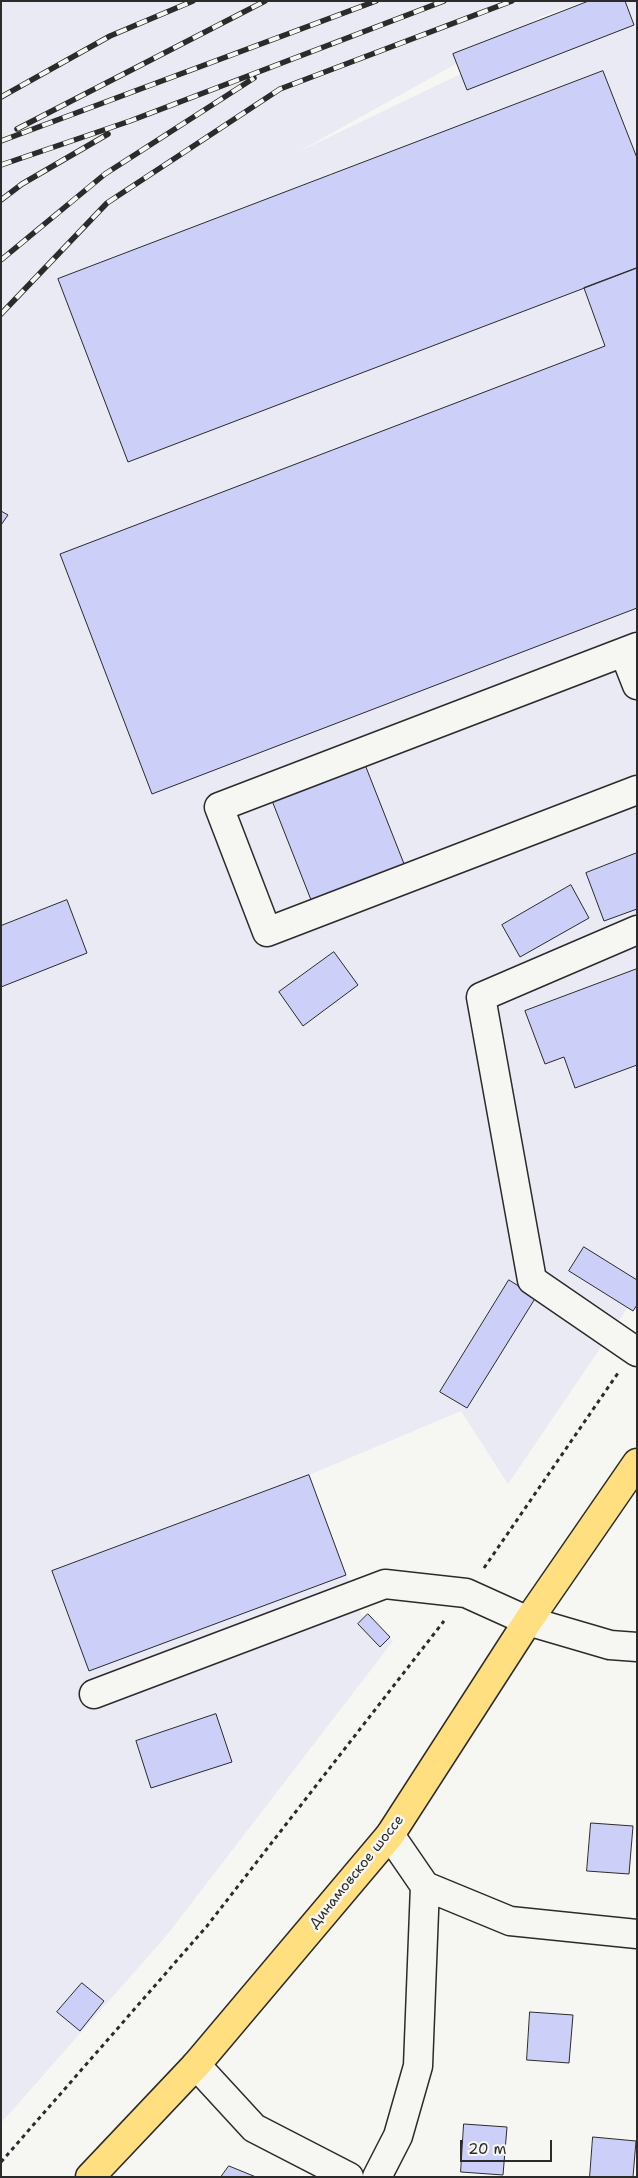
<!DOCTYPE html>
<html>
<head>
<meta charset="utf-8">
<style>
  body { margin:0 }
  #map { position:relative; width:638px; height:2178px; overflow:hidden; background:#f6f6f2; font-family:"Shantell Sans",sans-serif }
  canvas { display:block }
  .frame { position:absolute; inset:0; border:2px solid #2b2b2b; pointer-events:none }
  .scale { position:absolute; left:460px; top:2140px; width:92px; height:22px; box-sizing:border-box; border:2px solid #2b2b2b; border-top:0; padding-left:6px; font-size:15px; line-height:18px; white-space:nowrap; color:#2b2b2b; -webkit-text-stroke:4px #f6f6f2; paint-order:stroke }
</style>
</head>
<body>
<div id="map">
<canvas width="638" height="2178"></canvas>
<div class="frame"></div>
<div class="scale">20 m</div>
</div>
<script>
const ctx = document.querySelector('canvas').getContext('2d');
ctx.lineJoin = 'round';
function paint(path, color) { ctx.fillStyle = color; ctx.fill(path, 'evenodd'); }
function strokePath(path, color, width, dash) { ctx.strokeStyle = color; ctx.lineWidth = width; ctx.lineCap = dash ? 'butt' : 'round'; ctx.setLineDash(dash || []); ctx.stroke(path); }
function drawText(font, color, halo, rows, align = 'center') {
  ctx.font = font + ' "Shantell Sans",sans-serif'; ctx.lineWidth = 5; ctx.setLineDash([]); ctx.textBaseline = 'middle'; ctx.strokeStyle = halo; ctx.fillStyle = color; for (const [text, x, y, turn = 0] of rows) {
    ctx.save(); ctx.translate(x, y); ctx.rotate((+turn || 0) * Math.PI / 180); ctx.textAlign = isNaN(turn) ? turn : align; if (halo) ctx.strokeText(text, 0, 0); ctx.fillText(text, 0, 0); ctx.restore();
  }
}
const built = new Path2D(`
  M1,1H586L540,17L296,153L613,1H637V1294L508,1484L461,1411L309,1475L362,1616L368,1614L393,1641L167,1935L1,2123Z`);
const building = new Path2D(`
  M589,1H625L634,25L467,90L453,54Z
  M603,71L637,158V268L128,462L58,279Z
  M637,268V608L152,794L60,554L605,346L584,288Z
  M1,511L8,515L1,525Z
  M362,757L408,874L315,910L269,793Z
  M637,853V909L604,921L586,873Z
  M571,885L589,918L520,957L502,925Z
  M67,900L87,953L1,987V926Z
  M334,952L358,985L303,1026L279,992Z
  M637,969V1065L575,1088L564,1057L545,1064L525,1011Z
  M584,1247L637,1280V1305L633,1311L569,1271Z
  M509,1280L536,1297L467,1408L440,1392Z
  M309,1475L346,1575L89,1671L52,1571Z
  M368,1614L390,1637L380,1647L358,1624Z
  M216,1714L232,1762L151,1788L136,1741Z
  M591,1823L633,1826L629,1874L587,1871Z
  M82,1983L104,2001L80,2031L57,2012Z
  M530,2012L573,2015L569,2063L527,2060Z
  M464,2124L507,2127L503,2175L461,2172Z
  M593,2137L636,2141L633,2177H590Z
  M229,2166L256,2177H221Z`);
const path = new Path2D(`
  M484,1568L618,1373
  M1,2162L207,1926L444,1621`);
const minor = new Path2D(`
  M637,647L219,807L267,932L637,790
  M624,652L637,685
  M637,930L481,997L532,1280L637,1352
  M94,1694L385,1584L466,1593L528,1621L610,1645L637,1647
  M390,1835L425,1886L510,1921L637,1934
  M196,2065L254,2128L349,2177
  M377,2177L398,2136L418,2066L425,1886`);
const major = new Path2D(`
  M90,2177L196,2065L390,1835L528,1621L637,1463`);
const rail = new Path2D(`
  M1,97L110,36L193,1
  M17,129L265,1
  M1,141L376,1
  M1,165L130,121L444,1
  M1,200L22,184L108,134
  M1,260L105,174L254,78
  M1,314L107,203L280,89L512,1`);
const streetNames = [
  ["Динамовское шоссе",357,1872,-51]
];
paint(built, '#e9eaf4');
paint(building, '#cccff7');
strokePath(building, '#2b2b2b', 1);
strokePath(minor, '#2b2b2b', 31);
strokePath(major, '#2b2b2b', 31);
strokePath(path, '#2b2b2b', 3, [4, 4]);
strokePath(minor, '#f6f6f2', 28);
strokePath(major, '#ffdf80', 28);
strokePath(rail, '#2b2b2b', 5.5);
strokePath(rail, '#f6f6f2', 4, [11]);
drawText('14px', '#2b2b2b', '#f6f6f2', streetNames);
</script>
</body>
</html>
